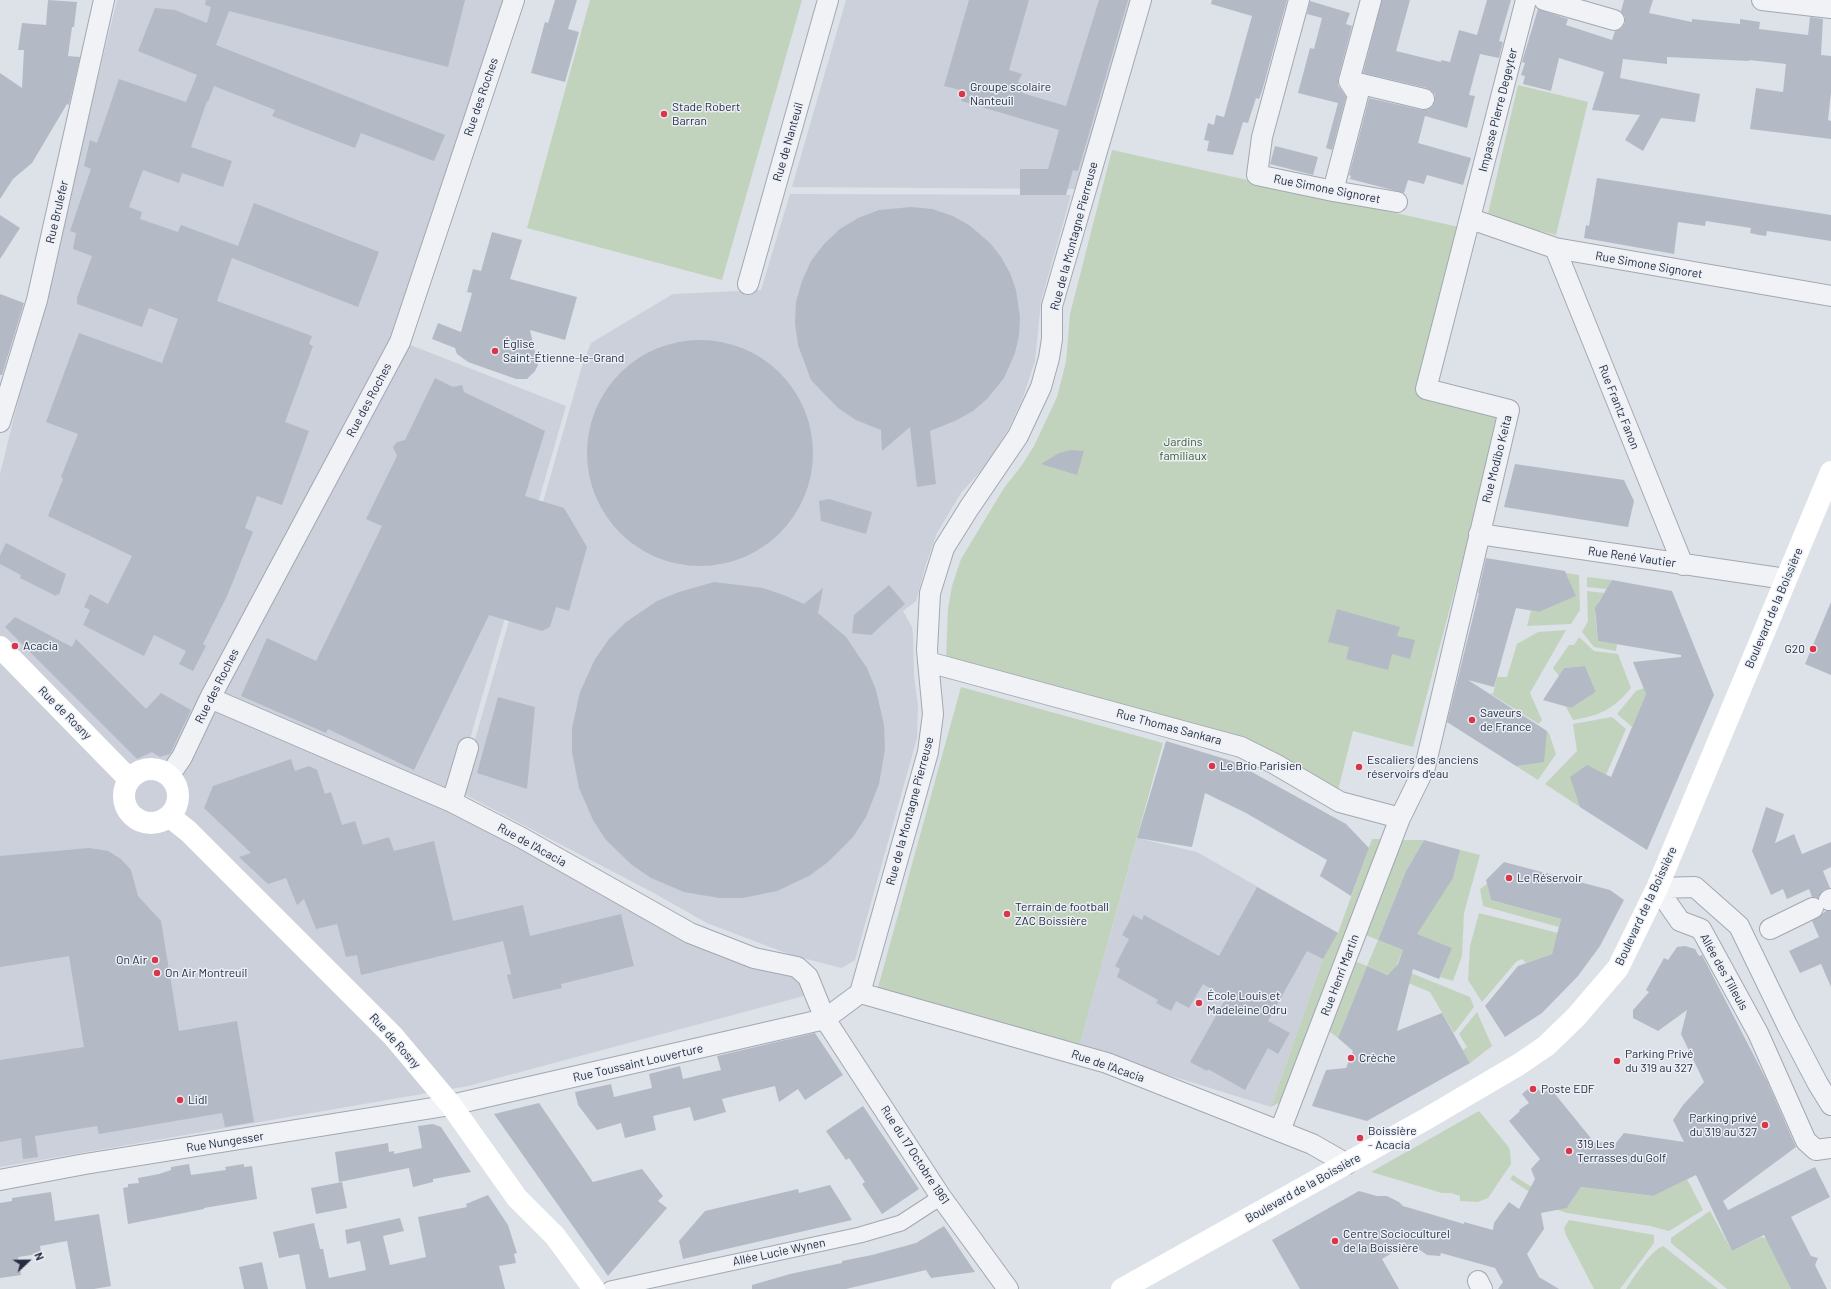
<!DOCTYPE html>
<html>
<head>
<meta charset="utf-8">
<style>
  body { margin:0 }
  #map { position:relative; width:1831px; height:1289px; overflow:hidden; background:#dde1e8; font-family:Barlow,sans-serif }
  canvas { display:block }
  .north { position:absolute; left:8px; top:1241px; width:40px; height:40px; -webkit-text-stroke:3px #ecf0f6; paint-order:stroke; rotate:68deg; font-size:11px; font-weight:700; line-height:16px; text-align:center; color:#252e40 }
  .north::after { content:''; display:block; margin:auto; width:14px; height:18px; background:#252e40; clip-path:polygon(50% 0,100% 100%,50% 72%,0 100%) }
</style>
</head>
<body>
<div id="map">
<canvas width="1831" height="1289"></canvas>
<div class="north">N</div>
</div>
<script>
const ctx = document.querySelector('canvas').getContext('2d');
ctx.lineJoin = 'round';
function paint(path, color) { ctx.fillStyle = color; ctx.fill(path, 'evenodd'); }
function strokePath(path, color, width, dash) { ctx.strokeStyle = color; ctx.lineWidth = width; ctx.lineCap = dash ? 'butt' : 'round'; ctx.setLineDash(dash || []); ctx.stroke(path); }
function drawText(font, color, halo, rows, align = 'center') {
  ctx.font = font + ' Barlow,sans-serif'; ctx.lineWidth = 3; ctx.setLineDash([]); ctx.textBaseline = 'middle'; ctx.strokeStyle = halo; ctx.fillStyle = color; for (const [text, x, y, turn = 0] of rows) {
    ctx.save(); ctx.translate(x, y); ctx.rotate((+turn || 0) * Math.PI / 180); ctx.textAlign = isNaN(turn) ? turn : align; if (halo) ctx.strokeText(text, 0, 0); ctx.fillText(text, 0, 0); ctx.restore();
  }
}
const built = new Path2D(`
  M117,0H503L395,339L566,406L452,801L690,933L797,967L815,993L468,1086L0,1167V474Z
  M846,0H1132L1075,189L792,187Z
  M790,194L1071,195L1041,301L1035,361L1022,400L1008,430L987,464L961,493L937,533L926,564L916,601L903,611L912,627L913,635L914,676L918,706L917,738L855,960L842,968L791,955L707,923L652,892L460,792L582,366L591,343L673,294L761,290Z
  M1137,838L1197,852L1338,933L1323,959L1271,1107L1079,1047Z`);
const green = new Path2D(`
  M590,0H802L722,280L527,228Z
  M1518,85L1588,102L1556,235L1487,218Z
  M1112,150L1459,227L1418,392L1502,412L1413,747L1353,731L1337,794L1242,739L946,660L948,609L952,586L961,559L1004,488L1022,465L1034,446L1057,397L1066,362L1070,314Z
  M1566,573L1579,575L1580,610L1571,624L1527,626L1531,611L1539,612L1575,596Z
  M1587,577L1612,580L1607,589L1587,587Z
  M1587,591L1604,593L1598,602L1599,612L1595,613L1598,641L1617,644L1616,651L1594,647L1582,632L1588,621Z
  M1566,630L1530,693L1542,720L1539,724L1489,693L1493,694L1497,677H1507L1517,644L1538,632Z
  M1579,637L1594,651L1618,654L1631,688C1614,709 1599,716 1573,720L1566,707L1571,708L1596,692L1585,666L1564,668L1559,676L1553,668L1569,645H1574Z
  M961,687L1163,743L1079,1047L877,991Z
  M1644,688L1646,694L1632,727L1617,714L1636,691Z
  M1612,717L1626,729L1606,775L1580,807L1545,784L1577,751L1573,724Z
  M1547,732L1549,733L1556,754L1538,780L1516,766Z
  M1372,839H1382L1286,1099L1271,1107L1323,959L1338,933Z
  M1401,840H1424L1406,871L1378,940L1403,950L1396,967L1470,997L1474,1007L1454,1033L1430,992L1367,966L1338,1038L1325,1028L1352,960L1367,966L1378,940L1363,934Z
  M1453,848L1480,855L1464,913L1462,956L1453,981L1440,977L1451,948L1416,934Z
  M1487,884L1491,900L1561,919L1559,927L1483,906L1480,889Z
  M1479,913L1558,933L1552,954L1526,963L1522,959L1516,962L1482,1002L1468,980L1470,946Z
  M1477,1012L1492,1046L1470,1063L1463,1050L1467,1047L1459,1034Z
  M1479,1111L1507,1145L1510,1150L1511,1164L1488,1198L1478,1202L1460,1201V1196L1451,1193H1442L1371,1172Z
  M1513,1175L1541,1193L1558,1209L1568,1207L1581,1187L1653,1196L1687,1179L1703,1210L1669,1231L1650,1226L1567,1213L1555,1209L1510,1179Z
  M1710,1211L1732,1251L1761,1237L1773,1240V1252L1791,1289H1727L1671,1243V1238L1675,1235Z
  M1569,1220L1654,1235V1243L1620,1289H1594L1566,1235L1564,1228Z
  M1663,1246L1718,1289H1626C1634,1277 1650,1251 1663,1246Z`);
const building = new Path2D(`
  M48,0L77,2L74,27H72L68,56L80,57L69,105L67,104L32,163L13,179L0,199V73L22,88L24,50H18L22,23L46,25Z
  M206,0H465L448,67L229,11L216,45L445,135L434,161L361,133L355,148L272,116L275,110L214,86L208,102L207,101L191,147L232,161L223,187L182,173L179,183L143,170L129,207L142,212L140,219L178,232L181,225L238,246L254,203L379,252L358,307L232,258L217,301L312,336L309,344L313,346L285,422L309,431L282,505L257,496L245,528L253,532L227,596L203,644L206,646L193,671L179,664L186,651L154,635L144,656L83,625L90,610L84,607L90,594L108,604L132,556L48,516L63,479L61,477L78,434L46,422L79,333L162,363L178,319L149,308L142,327L77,304V298L92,256L73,249L76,233L70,231L91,169L84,166L90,140L97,143L119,79L186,102L197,75L138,51L155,8L175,10L207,23L211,7L205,5Z
  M555,0H577L568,29L579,32L565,82L531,73L545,22L548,23Z
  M969,0H1029L1009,70L1022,74L1018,82L1025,85L1022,93L1066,106L1099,0H1128L1078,171L1073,170L1066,195H1020V169H1048L1059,130L961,101L964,91L944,86Z
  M1212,0H1287L1262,91L1259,99L1256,98L1248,123L1243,122L1233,155L1207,151L1209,141L1204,140L1208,123L1214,125L1216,115L1224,117L1252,16L1211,4Z
  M1382,0H1410L1396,51L1441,62V60L1450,62L1459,30L1477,35L1487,0H1511L1499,41L1503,42L1499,58L1480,54L1469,95L1475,96L1467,128L1425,116L1418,143L1471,158L1463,185L1427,175L1424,184L1408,180L1404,193L1350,179L1351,176L1349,175L1369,98L1422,110H1427L1432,107L1435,101V95L1432,91L1427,88L1363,73Z
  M1624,0H1653L1649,13L1692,22V19L1740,24V19L1760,22L1759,29L1808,35L1810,17L1823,19L1821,55L1831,56V92L1828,120L1831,121V139L1750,129L1756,88L1783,92L1786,64L1749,60V61L1667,57V64L1623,59L1620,78L1700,94L1695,122L1661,118L1643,151L1625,140L1640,115L1592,110L1604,72L1559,58L1551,91L1523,84L1525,76L1521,75L1525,63L1522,62L1538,9L1568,19L1566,25L1612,40L1615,31L1622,28L1625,23V17L1621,11Z
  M1310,1L1350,13L1346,24L1352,26L1338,79V85L1346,97L1332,150L1326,148L1338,103L1298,93L1310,48L1314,49L1322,18L1307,14Z
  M1275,146L1318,157L1313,175L1270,164Z
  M1597,178L1831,215V241L1767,231L1766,236L1759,235L1750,233L1751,228L1706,221L1705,226L1678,222L1674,254L1584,238L1586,225L1589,226Z
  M911,207L932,209L953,216L969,225L990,243L1001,257L1010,273L1016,290L1020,317L1019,335L1015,353L1004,378L987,399L973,411L957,420L930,431L936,484L917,487L910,427L882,451L881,430L856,420L838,408L811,380L798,345L795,323L796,302L802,281L811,261L824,244L840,229L858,218L879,210Z
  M0,215L20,228L0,259Z
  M492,232L522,240L510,279L577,297L565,340L530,330L538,365L535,371L527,379H516L468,362L457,354L455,348L432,339L438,323L461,332L472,293L467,292L473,269L481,271Z
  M0,294L24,303L2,375H0Z
  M587 453a113 113 0 1 1 226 0a113 113 0 1 1-226 0Z
  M435,378L453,387L462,385L464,392L545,431L525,496L564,508L587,547L569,611L556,607L550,627L542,631L489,615L414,770L328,729L326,733L241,696L267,638L316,661L382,526L366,519L397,456L393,447L397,442L405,440Z
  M1071,450L1084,451L1077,475L1041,464L1059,453Z
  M1515,464L1624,480L1634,501L1628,527L1504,507Z
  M829,499L872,512L866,534L821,521L819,501Z
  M6,543L66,574L59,595L57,594L56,596L20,578L21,575L0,564V555Z
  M1486,558L1565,571L1576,596L1539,612L1516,608L1494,687L1468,680L1547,731L1544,762L1516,766L1447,722L1479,593H1478Z
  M1612,580L1672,591L1714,695L1647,850L1580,807L1570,777L1587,765L1611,777L1646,694L1633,662L1681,657V655L1598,641L1595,608Z
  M714,582L763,588L786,596L804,604L823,588L818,613L846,637L867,668L876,690L884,725L885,749L879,784L866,817L853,837L828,862L809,876L777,891L743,898H719L684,892L651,878L632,865L606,840L593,820L579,788L572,752V728L580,692L595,659L609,639L626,622L657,601L679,592Z
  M889,585L905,604L871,635L852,633L854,615Z
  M1831,602V675L1805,664Z
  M1337,609L1400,627L1397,636L1415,640L1410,659L1392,654L1388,670L1346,659L1349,647L1328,642Z
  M15,617L72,647L76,639L146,709L161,693L191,710L170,754L160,757L152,752L137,759L5,627Z
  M1585,666L1596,692L1571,708L1543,700L1564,668Z
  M498,697L535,707L527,789L477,773Z
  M1166,741L1232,761L1346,824L1369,848L1351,896L1320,876L1327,860L1246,813L1205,793L1192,847L1137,838Z
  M291,759L295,771L309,766L317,770L325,794L331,792L342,825L355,821L363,845L389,837L394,851L434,841L453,921L523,905L530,936L621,914L634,966L561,984L562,988L513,999L507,975L511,974L503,941L361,975L357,955L346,957L337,924L316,929L304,899L297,905L286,878L268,884L239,857L251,853L204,808L213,786Z
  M1766,807L1784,814L1775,843L1794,834L1802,854L1831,842V867L1823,871L1830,888L1824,890L1818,898L1812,897L1809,889L1787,899L1783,889L1771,895L1752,851Z
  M1424,840L1460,850L1453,878L1417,934L1452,948L1439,979L1413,969L1397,1031L1442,1013L1470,1063L1367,1121L1312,1106L1326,1070L1346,1068L1353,1051L1338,1038L1367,966L1388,975L1398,964L1403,950L1378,940L1406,871Z
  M89,848L108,851L121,859L131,870L138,896L161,921L179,1031L237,1021L254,1122L225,1127L222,1113L99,1134L97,1126L35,1136L38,1157L23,1159L21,1138L0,1142V1060L84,1047L69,956L0,967V856Z
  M1504,862L1610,890L1624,900L1600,946L1578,976L1542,1013L1505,1037L1485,1006L1518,966L1552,954L1561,919L1491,900L1486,880Z
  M1257,887L1338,933L1323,959L1307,951L1268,1021L1290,1033L1278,1054L1268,1048L1245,1090L1208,1069L1207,1071L1190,1062L1226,998L1203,984L1189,1008L1176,1001L1171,1011L1156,1003L1158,1000L1117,977L1120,969L1115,966L1129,939L1122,935L1133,915L1142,920L1144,915L1219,956Z
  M1826,911H1831V987L1821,964L1800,973L1789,951L1819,937L1812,921Z
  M1685,946L1695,949L1699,956L1702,955L1767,1081L1796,1147L1723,1201L1728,1210L1815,1167L1830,1197L1791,1217L1811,1256L1818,1258L1815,1265L1827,1289H1791L1764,1235L1732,1251L1696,1175L1653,1196L1581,1187L1567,1208L1541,1213L1544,1229L1527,1254L1539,1277L1559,1289H1498L1503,1282L1495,1268L1441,1253L1440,1256L1427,1255L1420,1250L1405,1245L1382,1259L1399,1289H1300L1272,1240L1359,1191L1377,1196H1387L1399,1202L1403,1206L1464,1224V1222L1493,1230L1494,1223L1509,1202L1519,1209L1535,1179L1531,1169L1540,1159L1509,1121L1520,1111L1519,1110L1529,1103L1522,1094L1534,1084L1542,1094L1550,1088L1594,1142L1616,1143L1624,1133L1684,1142L1673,1120L1683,1105L1704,1082L1681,1034L1687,1010L1658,1031L1633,1018V1010L1649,992L1646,990L1664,958L1668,960L1677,947Z
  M815,1033L843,1075L805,1100L798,1089L779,1102L775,1086L722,1099L726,1112L694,1121L690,1107L653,1116L656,1130L625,1138L621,1123L597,1130L578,1105L575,1092L611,1084L614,1097L652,1088L649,1074L680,1066L683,1079L721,1070L717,1056Z
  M539,1103L593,1182L642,1169L663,1196L658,1201L667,1208L608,1276L494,1114Z
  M863,1106L919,1189L882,1214L862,1184L865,1182L849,1158L846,1160L826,1131Z
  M433,1124L441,1127L471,1172L433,1179V1182L413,1187L409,1168L339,1182L335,1152L388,1143L389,1152L394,1151V1154L422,1148L418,1126Z
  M189,1164L191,1175L226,1170L225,1167L244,1164V1167L252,1166L257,1199L204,1208V1209L128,1224L123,1188L128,1187V1184L139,1183L138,1178L159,1174L171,1170V1167Z
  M342,1182L347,1208L316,1214L311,1188Z
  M830,1185L852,1220L683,1259L679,1241L705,1211L798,1189L799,1193Z
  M51,1192L55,1221L99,1214L111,1286L94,1289H76L67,1241L40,1246L41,1252L38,1254L18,1257L21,1275L0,1278V1203L12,1201V1198Z
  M488,1195L508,1225L517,1253L514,1254L516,1263L499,1266L505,1289H306L299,1254L279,1258L273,1232L314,1223L320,1249H323L329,1278L366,1270L360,1241L347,1244L345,1230L400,1218L404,1231L383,1236L390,1265L426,1257L418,1217L467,1207L466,1204Z
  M944,1226L975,1272L931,1278L926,1270L846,1289H752V1285L790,1274L842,1263V1261L872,1255L916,1243Z
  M262,1262L268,1289H244L239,1267Z`);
const pedestrian = new Path2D(`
  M610,1289L860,1235L901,1223L941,1197`);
const minor = new Path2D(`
  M1299,0L1262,137L1257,175L1333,191L1397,202
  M1544,0L1614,20
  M1762,0L1831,8
  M1349,81L1424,99
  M1333,191L1358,95L1349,81L1371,0
  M1471,219L1555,248L1831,296
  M1555,248L1683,565
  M748,284L828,0
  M0,422L37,300L104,0
  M1479,534L1786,579
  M928,662L1241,747L1275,764L1340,802L1400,818
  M210,698L452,802L522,838L690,933L754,958L797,967L808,977L825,1019L941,1197L1008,1289
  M169,776L182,757L210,698L400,342L514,0
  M452,802L468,748
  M1657,888L1680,921L1701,929L1758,1033L1806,1141L1816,1150L1831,1148
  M1657,888L1695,887L1739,926L1787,1025L1818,1084L1831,1105
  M1829,900L1831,899
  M1770,929L1813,908
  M860,993L1107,1063L1312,1144L1347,1164
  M1280,1131L1400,818L1425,767L1509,410L1426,389L1526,0
  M0,1180L85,1164L451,1105L825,1019L860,993L928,752L933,714L927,650L930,593L944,548L969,508L1018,436L1041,387L1049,358L1052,339V306L1141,0
  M1478,1281L1482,1289`);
const secondary = new Path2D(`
  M0,647L129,779
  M124 796a27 27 0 1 1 54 0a27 27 0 1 1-54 0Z
  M169,816L188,831L393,1036L451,1105L517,1198L555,1236L594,1289
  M1122,1289L1426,1119L1518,1065L1546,1046L1576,1017L1618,968L1657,888L1831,472`);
const markers = [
  [962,94,4,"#d9364a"],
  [664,114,4,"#d9364a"],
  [495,351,4,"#d9364a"],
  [15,646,4,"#d9364a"],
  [1813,649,4,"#d9364a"],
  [1472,720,4,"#d9364a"],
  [1212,766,4,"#d9364a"],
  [1359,767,4,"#d9364a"],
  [1509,878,4,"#d9364a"],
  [1007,914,4,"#d9364a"],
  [155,960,4,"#d9364a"],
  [157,973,4,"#d9364a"],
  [1199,1003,4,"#d9364a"],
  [1351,1058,4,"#d9364a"],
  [1617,1061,4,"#d9364a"],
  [1533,1089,4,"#d9364a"],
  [180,1100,4,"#d9364a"],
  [1765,1125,4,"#d9364a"],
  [1360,1138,4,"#d9364a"],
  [1569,1151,4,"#d9364a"],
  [1335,1241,4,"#d9364a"]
];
const poiNames = [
  ["Groupe scolaire",970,87],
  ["Nanteuil",970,101],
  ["Stade Robert",672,107],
  ["Barran",672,121],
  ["Église",503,344],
  ["Saint-Étienne-le-Grand",503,358],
  ["Acacia",23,646],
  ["G20",1805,649,"right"],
  ["Saveurs",1480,713],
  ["de France",1480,727],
  ["Escaliers des anciens",1367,760],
  ["réservoirs d'eau",1367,774],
  ["Le Brio Parisien",1220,766],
  ["Le Réservoir",1517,878],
  ["Terrain de football",1015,907],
  ["ZAC Boissière",1015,921],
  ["On Air",147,960,"right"],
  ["On Air Montreuil",165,973],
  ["École Louis et",1207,996],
  ["Madeleine Odru",1207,1010],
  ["Parking Privé",1625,1054],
  ["du 319 au 327",1625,1068],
  ["Crèche",1359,1058],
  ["Poste EDF",1541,1089],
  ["Lidl",188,1100],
  ["Parking privé",1757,1118,"right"],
  ["du 319 au 327",1757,1132,"right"],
  ["Boissière",1368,1131],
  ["- Acacia",1368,1145],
  ["319 Les",1577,1144],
  ["Terrasses du Golf",1577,1158],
  ["Centre Socioculturel",1343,1234],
  ["de la Boissière",1343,1248]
];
const streetNames = [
  ["Rue des Roches",481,97,-71],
  ["Impasse Pierre Degeyter",1498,110,-76],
  ["Rue de Nanteuil",788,142,-74],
  ["Rue Simone Signoret",1327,189,11],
  ["Rue Brulefer",57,212,-77],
  ["Rue de la Montagne Pierreuse",1074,236,-75],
  ["Rue Simone Signoret",1649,265,10],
  ["Rue des Roches",369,400,-62],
  ["Rue Frantz Fanon",1619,407,68],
  ["Rue Modibo Keita",1497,459,-76],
  ["Rue René Vautier",1632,557,8],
  ["Boulevard de la Boissière",1774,608,-67],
  ["Rue des Roches",217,686,-63],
  ["Rue de Rosny",65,713,45],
  ["Rue Thomas Sankara",1169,727,15],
  ["Rue de la Montagne Pierreuse",910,811,-75],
  ["Rue de l'Acacia",532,845,29],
  ["Boulevard de la Boissière",1646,906,-65],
  ["Allée des Tilleuls",1724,972,61],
  ["Rue Henri Martin",1340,975,-69],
  ["Rue de Rosny",395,1041,48],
  ["Rue Toussaint Louverture",638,1063,-13],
  ["Rue de l'Acacia",1108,1066,19],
  ["Rue Nungesser",225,1142,-9],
  ["Rue du 17 Octobre 1961",915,1155,57],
  ["Boulevard de la Boissière",1303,1188,-29],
  ["Allée Lucie Wynen",779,1252,-12]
];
const parkNames = [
  ["Jardins",1183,442],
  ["familiaux",1183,456]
];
paint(built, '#cbd0da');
paint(green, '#c2d3bd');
paint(building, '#b4bac5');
strokePath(pedestrian, '#a2a8b2', 17);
strokePath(minor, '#a2a8b2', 22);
strokePath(pedestrian, '#f0f2f6', 15);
strokePath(minor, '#f0f2f6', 20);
strokePath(secondary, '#fff', 22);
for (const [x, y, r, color] of markers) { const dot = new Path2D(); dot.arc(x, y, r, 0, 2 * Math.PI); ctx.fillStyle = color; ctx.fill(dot); strokePath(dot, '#ecf0f6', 1.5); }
drawText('12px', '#252e40', '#ecf0f6', poiNames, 'left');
drawText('12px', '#252e40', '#ecf0f6', streetNames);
drawText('12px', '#385d31', '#ecf0f6', parkNames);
</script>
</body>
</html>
